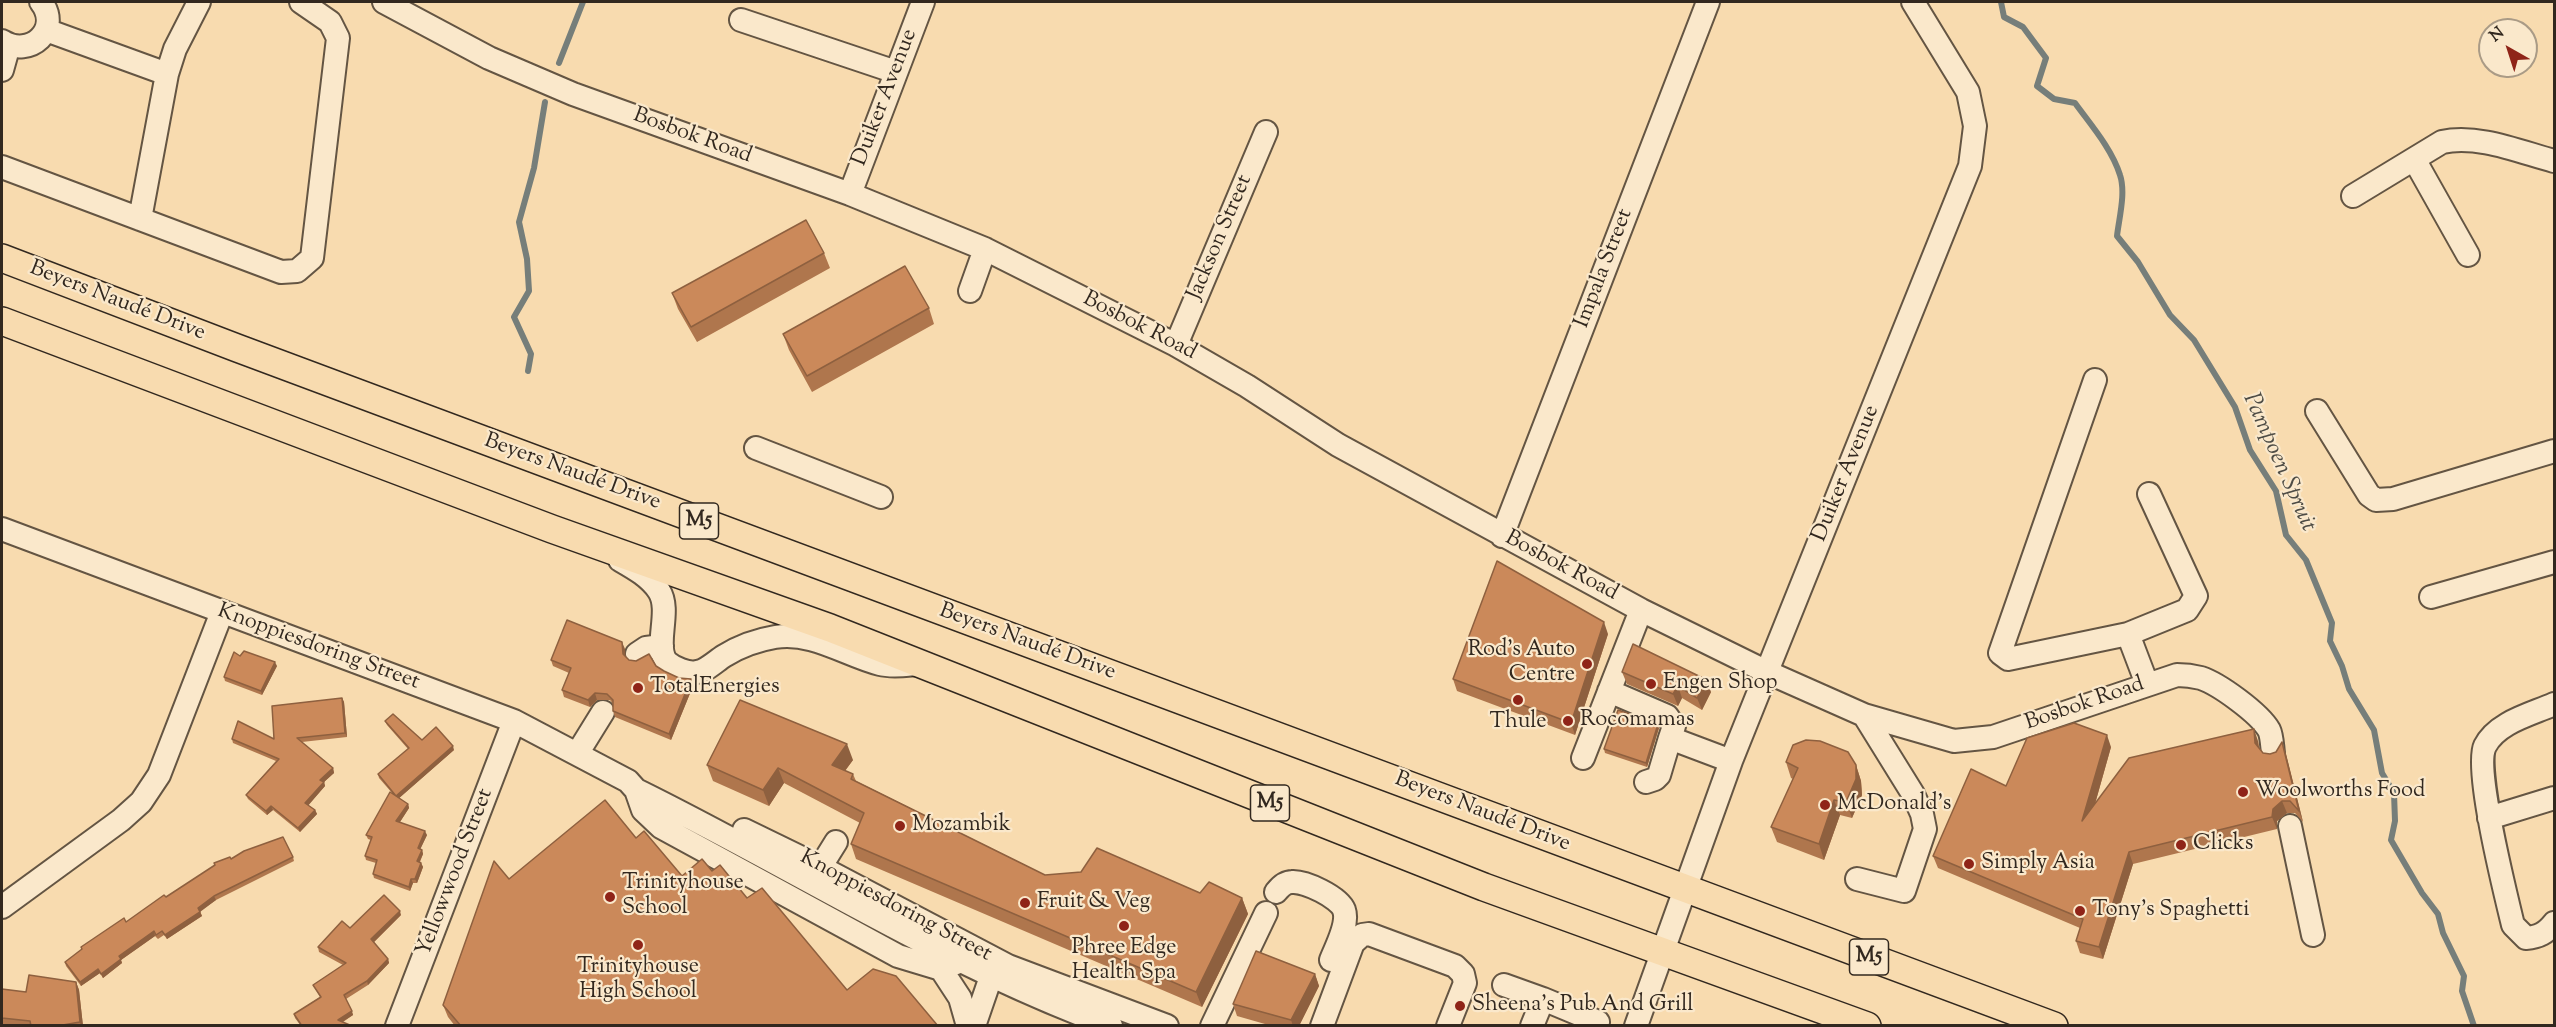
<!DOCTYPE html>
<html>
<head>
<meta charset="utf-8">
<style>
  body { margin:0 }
  #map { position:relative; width:2556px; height:1027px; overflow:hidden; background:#f8dbaf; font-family:"Sorts Mill Goudy",serif }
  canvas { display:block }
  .frame { position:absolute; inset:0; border:3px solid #32281f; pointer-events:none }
  .north { position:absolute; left:2478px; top:18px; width:60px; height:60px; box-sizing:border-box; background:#fae8cb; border:2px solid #aa9b86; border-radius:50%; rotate:321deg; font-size:16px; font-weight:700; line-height:24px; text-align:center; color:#32281f }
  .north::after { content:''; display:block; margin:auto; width:21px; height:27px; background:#8f2418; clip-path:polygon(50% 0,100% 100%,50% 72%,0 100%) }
</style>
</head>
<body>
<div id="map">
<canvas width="2556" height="1027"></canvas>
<div class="frame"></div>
<div class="north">N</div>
</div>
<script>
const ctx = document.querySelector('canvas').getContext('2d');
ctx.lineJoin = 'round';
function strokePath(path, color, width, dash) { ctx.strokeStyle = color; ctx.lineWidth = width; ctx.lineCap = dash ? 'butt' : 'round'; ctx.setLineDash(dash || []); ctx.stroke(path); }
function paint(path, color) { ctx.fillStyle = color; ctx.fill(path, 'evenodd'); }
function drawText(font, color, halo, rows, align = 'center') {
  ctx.font = font + ' "Sorts Mill Goudy",serif'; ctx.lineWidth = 4.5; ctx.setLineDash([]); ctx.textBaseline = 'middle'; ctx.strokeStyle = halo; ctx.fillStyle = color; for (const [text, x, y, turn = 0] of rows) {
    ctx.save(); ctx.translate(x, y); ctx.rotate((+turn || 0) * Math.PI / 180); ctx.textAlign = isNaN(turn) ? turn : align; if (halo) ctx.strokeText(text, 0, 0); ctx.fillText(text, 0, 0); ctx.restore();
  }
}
const stream = new Path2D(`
  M2001,2L2004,17L2023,27L2046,58L2037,86L2054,99L2075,103C2091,125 2112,149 2120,175C2126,193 2119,218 2117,236L2138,262L2170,315L2194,340L2235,407L2250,450L2276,491L2286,535L2306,560L2332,623L2330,641L2342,666L2349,689L2374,730L2382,773L2394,793L2395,821L2391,840L2422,893L2438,914L2443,933L2464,976L2462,991L2474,1026
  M559,63L583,2
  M528,371L531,354L514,317L529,291L527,259L519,222L534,168L545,102`);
const minor = new Path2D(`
  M384,2L489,58L573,94L850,194L985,249L1176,345L1247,386L1338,445L1641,610L1767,672L1864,715L1913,794L1922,814L1925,829L1904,891L1857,879
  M741,20L896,72
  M46,30L167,74
  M2,41C30,59 62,29 41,2
  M2,70L9,45
  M2414,159L2468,255
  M2,167L281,272L297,271L312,258L338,38L330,22L301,2
  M850,194L923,2
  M2353,196L2442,142C2478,134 2520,152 2554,161
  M140,219L167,74L175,49L199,2
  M970,291L985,249
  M1176,345L1266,132
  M2095,380L2000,653L2008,659L2128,634L2187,610L2196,596L2149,494
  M2317,411L2369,495L2376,500L2393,499L2554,451
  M756,448L881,497
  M2,529L514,721L628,781L636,790C795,868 944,965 1111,1026
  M1502,536L1708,2
  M620,560C634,568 650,577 659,591C672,611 653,647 667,662C674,668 688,674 697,672C706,671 716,661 724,656C740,646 757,640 775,637C813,631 845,655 880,664C892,667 905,665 917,664
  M2431,597L2554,562
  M2128,634L2147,684
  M637,654L646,648L662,646
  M1609,691L1667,716L1674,726L1670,738
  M2554,704C2532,714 2497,722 2485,746C2474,768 2506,896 2513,925L2526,938C2539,937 2546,933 2554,923
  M1864,715L1954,741L1993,737L2177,675C2185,675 2193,676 2201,678C2219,684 2259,713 2269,730C2272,736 2272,746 2273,753
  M577,754L603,712
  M1583,758L1641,610
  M1646,782L1655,779L1659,775L1670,738L1731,761
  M636,790L643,810L661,827L898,956L941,969L961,961
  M2489,818L2554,798
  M2290,826L2313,935
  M744,830L820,867L1008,966L1167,1026
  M813,879L836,842
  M1276,892C1280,887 1285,882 1292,882C1305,881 1339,897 1344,910C1349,924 1336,947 1331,960
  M2,907L121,820L141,802L159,775L222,612
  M941,969L960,998L968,1026
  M1504,985L1543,999L1532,1026
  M1543,999L1598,1022
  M397,1026L514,721
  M974,1026L996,962
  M1212,1026L1266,913
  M1322,1026L1353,943L1362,935L1369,934L1455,966L1463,974L1465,983L1448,1026
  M1636,1026L1731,761L1970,166L1975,126L1968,92L1913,2`);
const major = new Path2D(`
  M2,258L237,348L2054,1026
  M2,321L552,529L830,628L1484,887L1867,1026`);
const wall = new Path2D(`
  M824,253L830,268L697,342L678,309L672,293Z
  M929,308L934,324L812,392L789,350L783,334Z
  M1608,634L1575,735L1457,691L1453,679Z
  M625,649V656L629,660L656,666L664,671L693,686L671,740L615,717L613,711V704L610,700H597L590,707L564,697L562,690L569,673L553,666L551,660Z
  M240,656L277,666L262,695L225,681L224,677Z
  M1622,672L1711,692L1702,710L1682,698L1678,706L1627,684Z
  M342,698L344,702L347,737L302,742L333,768L334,773L324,782L325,786L308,805L315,810L317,814L300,832L273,810L267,815L248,799L246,795L276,761L233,743L232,739H274Z
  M385,721L422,740L454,750L399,798L408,804L409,808L400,822L427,835L420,849L422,850L423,854L420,862L421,863L423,867L417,883H413L410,891L374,878L373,874L376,863L366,860L365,856L371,840L368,839L366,835L393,794L379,778L378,774L408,749L387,725Z
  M1659,728L1647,767L1605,753L1604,749Z
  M2258,741L2259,748L2263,753L2270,754H2286L2303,822L2295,813H2287L2277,821V829L2133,864L2103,959L2080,953L2076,941L2080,928L1938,868L1933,856L2006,786L2111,747L2095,804Z
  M853,760L845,771L853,774L856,781L1045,875L1242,898L1248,914L1202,1007L856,859L851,844L860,823L784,783L769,806L713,781L707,765Z
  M1786,762L1856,765L1861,781L1862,795L1852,818L1840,815L1824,860L1777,842L1771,827L1793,779L1791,778Z
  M636,838L682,876L712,871L747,898L847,990L938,1026H455L448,1017L443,1005L509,879Z
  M293,857L294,861L216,900L200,911L202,916L167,939L164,935L158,939L155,936L121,960L122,963L103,978L100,973L81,986L66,966L65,962L82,950L81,947L126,922L231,859Z
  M401,915L374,942L388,959L389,963L368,985L346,999L353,1015L343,1022L352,1026H301L295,1018L294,1014L320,997L313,985L343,965L319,952L318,947L350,928Z
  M1315,974L1319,986L1299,1026H1272L1237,1016L1233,1004Z
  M76,982L79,990L83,1026H2V989L26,992Z`);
const shadedWall = new Path2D(`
  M1604,622L1608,634L1575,735L1571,723Z
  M622,642L625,649L626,661L623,654Z
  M275,662L277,666L262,695L261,691Z
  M691,679L693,686L671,740L669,734Z
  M1707,680L1711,692L1702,710L1697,698Z
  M1678,686L1682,698L1678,706L1673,694Z
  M595,693L597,700L590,707L588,700Z
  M342,698L344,702L347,737L345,733Z
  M1658,724L1659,728L1647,767L1646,763Z
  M2254,729L2258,741L2260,755L2255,743Z
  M2107,735L2111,747L2087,832L2082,821Z
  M2282,742L2286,754L2303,822L2299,811Z
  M847,744L853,760L838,780L832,765Z
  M453,746L454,750L397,800L396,796Z
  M1856,765L1861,781L1862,795L1852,818L1846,802Z
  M333,768L334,773L324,782L325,786L307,807L305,803L320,780Z
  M778,768L784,783L769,806L763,790Z
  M1834,800L1840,815L1824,860L1819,844Z
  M2282,801L2287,813L2277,821V829L2272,817L2273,809Z
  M408,804L409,808L398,825L396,821Z
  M271,806L273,810L267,815L266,811Z
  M315,810L317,814L300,832L298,828Z
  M425,831L427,835L419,852L418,848Z
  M422,850L423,854L418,865L417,861Z
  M2129,852L2133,864L2103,959L2099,947Z
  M421,863L423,867L417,883L415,879Z
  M411,879L413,883L410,891L409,887Z
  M214,896L216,900L200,912L198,908Z
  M1242,898L1248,914L1202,1007L1196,992Z
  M400,911L401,915L373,943L371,939Z
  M200,912L202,916L167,939L165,935Z
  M154,931L155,936L121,960L122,963L103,978L101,974L119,956Z
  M388,959L389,963L368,985L367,981Z
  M98,969L100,973L81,986L80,982Z
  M1315,974L1319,986L1299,1026H1293L1291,1020Z
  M76,982L79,990L83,1026H81L80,1022Z
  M352,1011L353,1015L339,1024L338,1020Z`);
const building = new Path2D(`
  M806,220L824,253L691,327L672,293Z
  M905,266L929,308L807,376L783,334Z
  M1497,561L1604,622L1571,723L1453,679Z
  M567,620L622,642L623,654L629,660L636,661L649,654L656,666L664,671L679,678L691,679L669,734L613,711V700L607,694L595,693L588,700L562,690L571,668L551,660Z
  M1633,644L1707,680L1697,698L1678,686L1673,694L1622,672Z
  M244,651L275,662L261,691L224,677L234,652L240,656Z
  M342,698L345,733L297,738L333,768L320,780L324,782L305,803L315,810L298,828L271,806L266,811L246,795L279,759L232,739L238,721L274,739L272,706Z
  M740,700L847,744L832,765L853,774L851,779L1045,875L1081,872L1097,848L1200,893L1209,882L1242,898L1196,992L851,844L864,813L778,768L763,790L707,765Z
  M1618,710L1658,724L1646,763L1604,749Z
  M393,714L422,740L436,727L453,746L396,796L378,774L409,748L385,721Z
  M2074,723L2107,735L2082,821L2129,758L2254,729L2255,743L2263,753L2270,754L2276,752L2282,742L2299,811L2290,801H2282L2273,809L2272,817L2129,852L2099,947L2076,941L2083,919L1933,856L1971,769L2006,786L2027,738Z
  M1806,740L1820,741L1848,752L1856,765V779L1846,802L1834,800L1819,844L1771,827L1798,768L1786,762L1793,745Z
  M390,792L408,804L396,821L425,831L418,848L422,850L417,861L421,863L415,879H411L409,887L373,874L377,860L365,856L372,837L366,835Z
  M605,800L636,838L644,831L682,876L702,859L712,871L720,865L747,898L762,888L847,990L873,969L896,976L938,1026H461L443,1005L494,861L509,879Z
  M283,837L293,857L214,896L198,908L200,912L165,935L162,931L156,935L154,931L119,956L121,959L101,974L98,969L80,982L65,962L82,949L81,947L124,918L126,922L164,895L166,897L215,865L214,863L230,857L231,859L244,851Z
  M384,895L400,911L371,939L388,959L367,981L344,995L352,1011L338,1020L352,1026H302L294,1014L321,997L313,985L346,963L318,947L342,921L350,928Z
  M1256,951L1315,974L1291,1020L1233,1004Z
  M29,975L76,982L80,1022L57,1026H31L30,1021L2,1018V989L26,992Z`);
const markers = [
  [1587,664,6,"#8f2418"],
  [1651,684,6,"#8f2418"],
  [638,688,6,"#8f2418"],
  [1518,700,6,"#8f2418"],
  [1568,721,6,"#8f2418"],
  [2243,792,6,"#8f2418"],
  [1825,805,6,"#8f2418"],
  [900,826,6,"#8f2418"],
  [2181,845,6,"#8f2418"],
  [1969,864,6,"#8f2418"],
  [610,897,6,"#8f2418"],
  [1025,903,6,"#8f2418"],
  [2080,911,6,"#8f2418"],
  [1124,926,6,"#8f2418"],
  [638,945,6,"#8f2418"],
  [1460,1006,6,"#8f2418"]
];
const shields = [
  [699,521,39],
  [1270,803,39],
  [1869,957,39]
];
const shieldNames = [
  ["M5",699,521],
  ["M5",1270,803],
  ["M5",1869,957]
];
const streetNames = [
  ["Duiker Avenue",886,98,-69],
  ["Bosbok Road",692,137,20],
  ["Jackson Street",1221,238,-67],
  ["Impala Street",1605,269,-69],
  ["Beyers Naudé Drive",117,302,21],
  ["Bosbok Road",1139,327,27],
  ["Beyers Naudé Drive",572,473,20],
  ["Duiker Avenue",1847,474,-68],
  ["Bosbok Road",1561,567,28],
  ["Beyers Naudé Drive",1027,643,20],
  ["Knoppiesdoring Street",318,648,20],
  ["Bosbok Road",2085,705,-19],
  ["Beyers Naudé Drive",1482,813,21],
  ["Yellowwood Street",456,873,-69],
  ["Knoppiesdoring Street",895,907,28]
];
const poiNames = [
  ["Rod's Auto",1575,651,"right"],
  ["Centre",1575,676,"right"],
  ["Engen Shop",1663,684],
  ["TotalEnergies",650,688],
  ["Rocomamas",1580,721],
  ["Thule",1518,723,"center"],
  ["Woolworths Food",2255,792],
  ["McDonald's",1837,805],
  ["Mozambik",912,826],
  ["Clicks",2193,845],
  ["Simply Asia",1981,864],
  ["Trinityhouse",622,884],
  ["School",622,909],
  ["Fruit & Veg",1037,903],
  ["Tony's Spaghetti",2092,911],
  ["Phree Edge",1124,949,"center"],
  ["Health Spa",1124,974,"center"],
  ["Trinityhouse",638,968,"center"],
  ["High School",638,993,"center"],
  ["Sheena's Pub And Grill",1472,1006]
];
const waterNames = [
  ["Pampoen Spruit",2278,463,66]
];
strokePath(stream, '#767e7a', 6);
strokePath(minor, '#645543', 26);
strokePath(major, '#32281f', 30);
strokePath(minor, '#fae8cb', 22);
strokePath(major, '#f8dbaf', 27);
paint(wall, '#af764d');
paint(shadedWall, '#8e603f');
paint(building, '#cb895a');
strokePath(building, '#8e603f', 1.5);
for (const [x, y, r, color] of markers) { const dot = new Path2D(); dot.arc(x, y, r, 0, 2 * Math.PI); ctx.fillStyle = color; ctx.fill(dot); strokePath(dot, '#fae8cb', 2); }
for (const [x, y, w] of shields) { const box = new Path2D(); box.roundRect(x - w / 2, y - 18, w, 36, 4.5); ctx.fillStyle = '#fae8cb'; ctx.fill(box); strokePath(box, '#32281f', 1.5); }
drawText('bold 21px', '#32281f', null, shieldNames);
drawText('22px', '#32281f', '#fae8cb', streetNames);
drawText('22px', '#32281f', '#fae8cb', poiNames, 'left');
drawText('italic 24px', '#4e4c45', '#fae8cb', waterNames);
</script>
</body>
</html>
